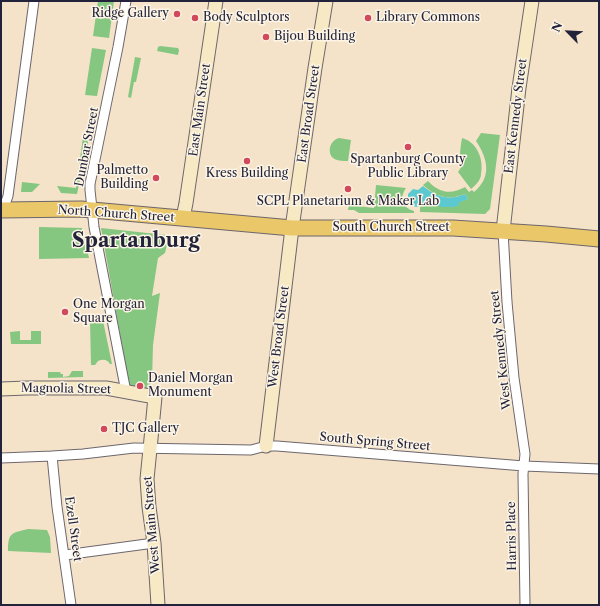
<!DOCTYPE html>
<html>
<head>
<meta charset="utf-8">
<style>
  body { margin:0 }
  #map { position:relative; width:600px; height:606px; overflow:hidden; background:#f5e3c9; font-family:"Libre Caslon Text",serif }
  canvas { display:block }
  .frame { position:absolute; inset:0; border:2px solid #22223b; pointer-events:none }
  .north { position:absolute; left:548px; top:12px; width:40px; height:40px; -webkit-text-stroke:3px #fcf5e5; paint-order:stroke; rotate:294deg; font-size:11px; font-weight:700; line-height:16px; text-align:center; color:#22223b }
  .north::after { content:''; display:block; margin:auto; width:14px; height:18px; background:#22223b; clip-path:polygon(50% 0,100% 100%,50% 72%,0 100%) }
</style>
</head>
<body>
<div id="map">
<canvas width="600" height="606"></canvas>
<div class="frame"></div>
<div class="north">N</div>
</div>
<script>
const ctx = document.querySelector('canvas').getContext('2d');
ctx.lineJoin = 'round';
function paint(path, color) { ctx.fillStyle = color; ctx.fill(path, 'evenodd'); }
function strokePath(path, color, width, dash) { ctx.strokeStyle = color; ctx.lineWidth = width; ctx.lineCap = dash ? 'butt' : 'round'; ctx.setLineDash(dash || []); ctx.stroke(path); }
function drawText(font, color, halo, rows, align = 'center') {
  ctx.font = font + ' "Libre Caslon Text",serif'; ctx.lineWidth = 3; ctx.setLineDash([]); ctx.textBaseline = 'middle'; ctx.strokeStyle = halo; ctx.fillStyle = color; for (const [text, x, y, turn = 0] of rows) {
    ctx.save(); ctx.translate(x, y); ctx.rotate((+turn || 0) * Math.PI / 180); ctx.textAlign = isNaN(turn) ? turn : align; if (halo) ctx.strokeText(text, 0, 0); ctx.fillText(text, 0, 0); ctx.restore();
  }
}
const green = new Path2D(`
  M98,1H114L109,38L93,36Z
  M160,46L178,48L179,50L178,55L157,51L158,47Z
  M92,48L106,50L97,96L85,95Z
  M135,57L141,58L136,82H134L131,98L128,97Z
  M481,133L500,135L490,209L485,214L420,212V207L425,205L458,202L468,199L465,194C448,201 436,197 423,185L428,181C439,193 451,195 465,187L469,192L472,190L474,192C492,177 488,159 476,141Z
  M83,137L89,138L77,194L61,193L57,186L76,188Z
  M339,138L351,140L348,161C343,161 335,161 332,157C327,150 331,140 339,138Z
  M462,138C477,142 484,159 481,174C481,180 476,185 471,189L458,172C463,165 461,164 460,156C460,150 461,144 462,138Z
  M22,182L40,184L32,192H21Z
  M376,185L406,188C399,198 402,208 414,211V213H359L354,210H348L349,205L374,208Z
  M39,227L82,228L89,258L39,259Z
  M101,228L166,235L168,241L165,253L158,258L152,296L160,293L153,345L152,381C148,390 144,389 135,390L129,384Z
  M102,316L112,364H110C107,359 103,359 98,361L95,365H91L90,321H94L95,317Z
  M20,331V340H31V331H41V344H11L10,332Z
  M72,371H83V377L48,378V372H60L61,374H63V377L69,376Z
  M28,529L47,530L50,537L51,553L8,551C8,532 12,533 28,529Z`);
const water = new Path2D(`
  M423,186C436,197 449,201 465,194L468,199L458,203L459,206C454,207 448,207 443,207C438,206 433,204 427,205C422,205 418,208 412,206L408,201V194L413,189L418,190Z`);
const street = new Path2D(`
  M3,210L8,196L34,1
  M503,231L507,302L514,378L525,454L523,474L525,605
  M126,392L94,227L90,190V184L118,47L126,1
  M52,456L57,507L71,605
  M1,458L52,456L83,454L134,448L251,450L266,446H277L524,466L599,469
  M65,555L154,543`);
const secondary = new Path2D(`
  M183,218L186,203L216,1
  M503,231L519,88L532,1
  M1,389L27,388H106L155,397L150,449L147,479L149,507L154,543L158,605
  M266,446L292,228L315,68L326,1`);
const primary = new Path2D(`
  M1,210L81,209L292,228H453L546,234L599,239`);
const markers = [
  [177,14,4,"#d1495b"],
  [195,18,4,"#d1495b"],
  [368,18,4,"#d1495b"],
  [266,37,4,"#d1495b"],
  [408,147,4,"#d1495b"],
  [247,161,4,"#d1495b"],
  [156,178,4,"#d1495b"],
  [348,189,4,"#d1495b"],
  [65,312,4,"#d1495b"],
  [140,386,4,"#d1495b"],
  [104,429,4,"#d1495b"]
];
const poiNames = [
  ["Ridge Gallery",169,14,"right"],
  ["Body Sculptors",203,18],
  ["Library Commons",376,18],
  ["Bijou Building",274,37],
  ["Spartanburg County",408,160,"center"],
  ["Public Library",408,174,"center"],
  ["Palmetto",148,171,"right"],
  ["Building",148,185,"right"],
  ["Kress Building",247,174,"center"],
  ["SCPL Planetarium & Maker Lab",348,202,"center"],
  ["One Morgan",73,305],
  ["Square",73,319],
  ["Daniel Morgan",148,379],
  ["Monument",148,393],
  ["TJC Gallery",112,429]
];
const streetNames = [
  ["East Main Street",200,110,-82],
  ["East Broad Street",309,114,-82],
  ["East Kennedy Street",516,116,-83],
  ["Dunbar Street",87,147,-79],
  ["North Church Street",116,214,4],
  ["South Church Street",391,228],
  ["West Broad Street",279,337,-83],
  ["West Kennedy Street",501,350,-96],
  ["Magnolia Street",66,389,1],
  ["South Spring Street",375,442,5],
  ["West Main Street",152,525,-95],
  ["Ezell Street",73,529,82],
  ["Harris Place",512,536,-91]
];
const townNames = [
  ["Spartanburg",136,241]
];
paint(green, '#85c780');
paint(water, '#5cc9d1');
strokePath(street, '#6c666d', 11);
strokePath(secondary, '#6c666d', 15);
strokePath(primary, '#6c666d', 17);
strokePath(street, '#fff', 9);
strokePath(secondary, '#f7e9c3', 13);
strokePath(primary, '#eac769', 15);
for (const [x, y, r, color] of markers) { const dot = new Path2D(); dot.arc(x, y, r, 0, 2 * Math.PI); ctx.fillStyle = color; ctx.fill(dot); strokePath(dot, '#fcf5e5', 1.5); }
drawText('12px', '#22223b', '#fcf5e5', poiNames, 'left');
drawText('12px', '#22223b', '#fcf5e5', streetNames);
drawText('bold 20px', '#22223b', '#fcf5e5', townNames);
</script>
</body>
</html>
